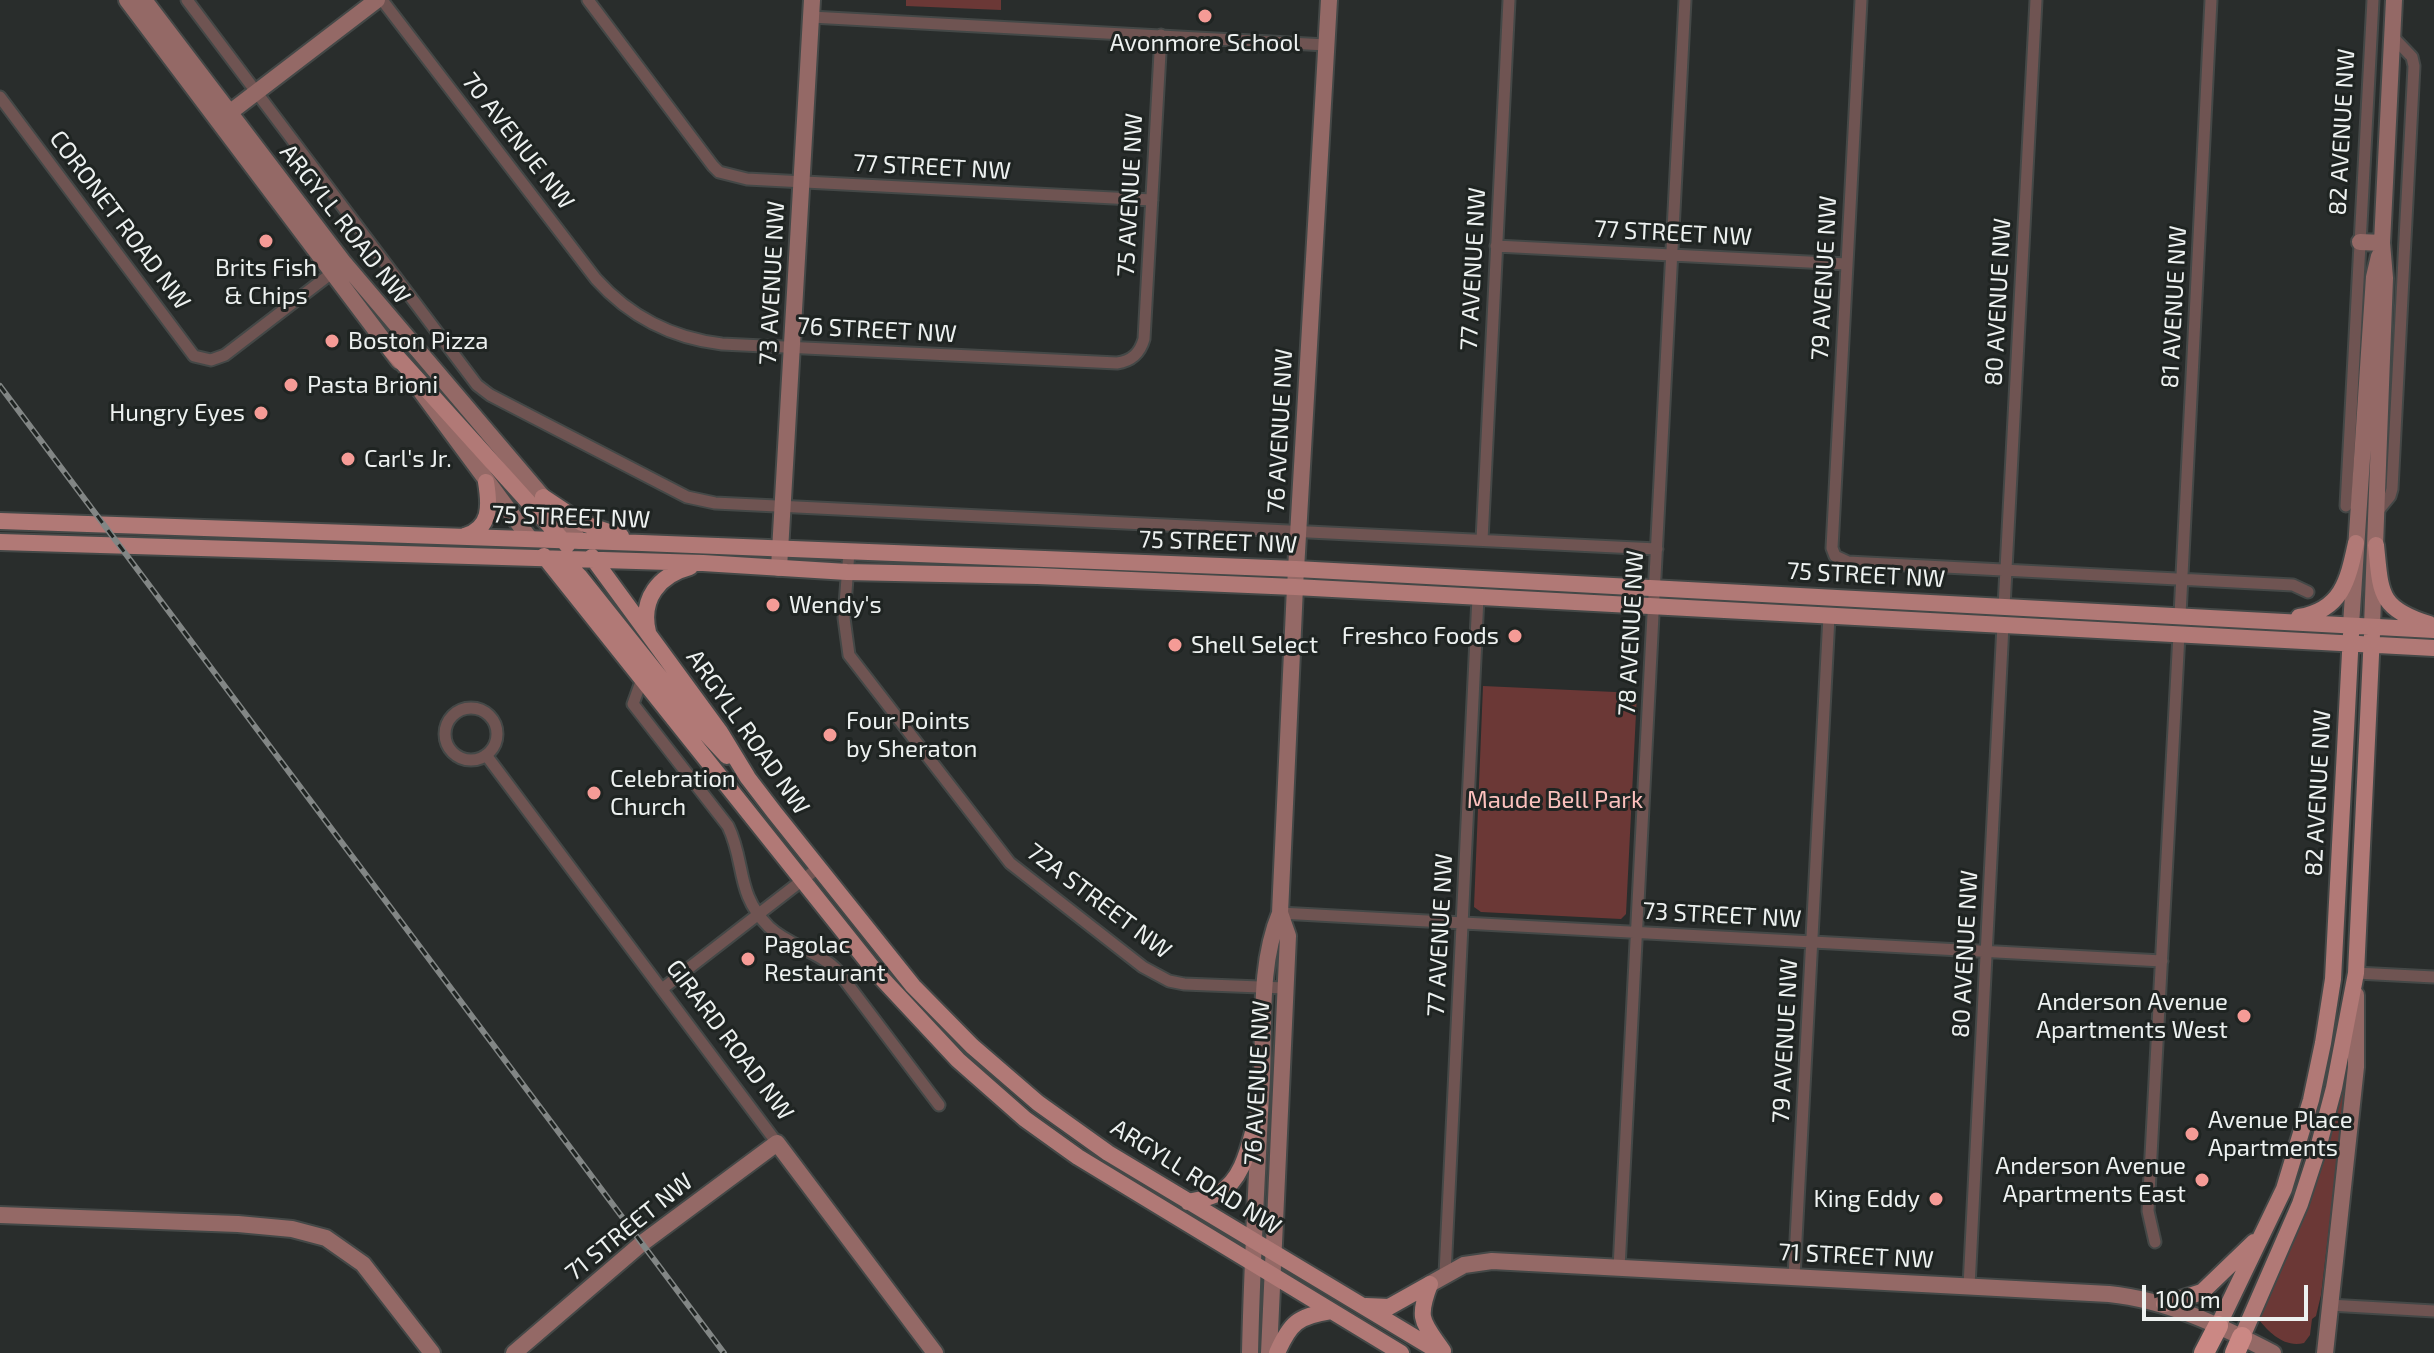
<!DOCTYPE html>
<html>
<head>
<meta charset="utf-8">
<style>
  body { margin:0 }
  #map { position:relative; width:2434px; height:1353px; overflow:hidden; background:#292d2c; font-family:"Exo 2",sans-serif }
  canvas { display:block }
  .scale { position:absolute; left:2142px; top:1285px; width:166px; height:36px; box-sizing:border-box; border:4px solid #edf1f0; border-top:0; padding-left:10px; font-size:24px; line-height:28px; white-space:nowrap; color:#edf1f0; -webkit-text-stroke:6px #1f2422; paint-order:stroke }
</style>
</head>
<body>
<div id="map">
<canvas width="2434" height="1353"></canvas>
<div class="scale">100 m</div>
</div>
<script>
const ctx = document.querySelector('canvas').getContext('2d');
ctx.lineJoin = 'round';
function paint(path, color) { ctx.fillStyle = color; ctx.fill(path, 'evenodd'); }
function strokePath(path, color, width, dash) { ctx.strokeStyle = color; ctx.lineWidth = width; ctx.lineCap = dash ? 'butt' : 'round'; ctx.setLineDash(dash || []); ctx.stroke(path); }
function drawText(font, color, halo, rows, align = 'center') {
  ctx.font = font + ' "Exo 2",sans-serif'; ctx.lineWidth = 6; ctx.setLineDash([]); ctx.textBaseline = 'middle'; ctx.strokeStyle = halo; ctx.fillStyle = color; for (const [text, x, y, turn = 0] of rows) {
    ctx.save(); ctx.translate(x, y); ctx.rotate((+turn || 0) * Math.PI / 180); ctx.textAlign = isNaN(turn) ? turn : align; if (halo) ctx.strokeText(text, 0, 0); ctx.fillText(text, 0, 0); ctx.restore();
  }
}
const green = new Path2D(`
  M906,0H1001V10L906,6Z
  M1483,686L1637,693L1626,914L1621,919L1481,912L1474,907Z
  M2349,1068L2346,1111L2341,1128L2321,1295L2316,1316L2312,1319L2310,1335L2304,1343C2284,1348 2269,1332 2259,1320L2324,1161Z`);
const street = new Path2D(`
  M187,0L477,385L490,395L687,497L715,503L1657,549
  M382,0L596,279C630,317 671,338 722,344L1117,363C1132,361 1140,353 1144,339L1161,35
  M588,0L713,166L719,172L747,179L1152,200
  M1861,0L1832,548L1835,556L1848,562L2293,585L2308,592
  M811,17L1326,45
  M0,97L194,356L211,360L225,355L337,269
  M1496,246L1847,264
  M2346,506L2373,0
  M2377,512L2390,496L2392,489L2414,66L2412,57L2392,36
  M1482,540L1509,0
  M849,552L844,618L849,655L1010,863L1143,967L1169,981L1184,984L1285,988
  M2004,607L2036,0
  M2180,615L2211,0
  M642,679L633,704L728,826C746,863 735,893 769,927C789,946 818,951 837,970L939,1105
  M445 734a26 26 0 1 1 52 0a26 26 0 1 1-52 0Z
  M486,755L777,1143
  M1280,913L2162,961
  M2356,973L2434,977
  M662,989L818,868
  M2155,1242L2148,1211L2179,634
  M1619,1268L1685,0
  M1445,1274L1478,597
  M1794,1277L1829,616
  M1969,1286L2003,625
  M2329,1305L2434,1311`);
const secondary = new Path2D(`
  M127,0L399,361
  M144,0L344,263L580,541
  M220,120L377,0
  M2360,242L2382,243
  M417,386L530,539
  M779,568L812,0
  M2351,625L2374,277L2379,256
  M2372,626L2385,278L2382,243L2394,0
  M0,1215L238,1224L292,1229L326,1238L363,1264L432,1353
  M1430,1284L1464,1265L1492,1261L2109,1294C2168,1300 2221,1326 2273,1353
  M514,1353L641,1244L777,1143L935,1353
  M1250,1353C1252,1261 1257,1169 1262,1077C1264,1024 1259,963 1280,913L1295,587L1329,0
  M1269,1353L1288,936L1280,913
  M2325,1353L2356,1067V995`);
const primary = new Path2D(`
  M391,350L567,545
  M543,497L582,523L621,536
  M0,521L642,543L1296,569L2434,630
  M465,536C491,528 490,506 486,482
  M0,542L703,563L847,572L1037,576L1295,587L2434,648
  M2376,545C2381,593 2378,608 2429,624
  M544,556L875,971L958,1060L1025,1119L1078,1157L1401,1353
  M592,557L720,732L748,778L774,812L913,986L972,1046L1038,1103L1108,1153L1441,1353
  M562,559L580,577L699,726L727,756
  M2299,617C2342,610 2348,580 2356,543
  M648,632C640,599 659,575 690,567
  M1188,1202C1198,1200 1210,1198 1219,1193C1247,1177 1250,1136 1260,1109
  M1430,1284C1416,1320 1423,1322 1443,1351
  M2164,1304L2202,1292L2254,1242
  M1366,1306L1389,1307L1430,1284
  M2218,1326L2284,1189L2311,1100L2323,1043L2333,979L2351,634
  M2242,1337L2300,1204L2317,1152L2334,1088L2356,973L2372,634
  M1277,1353C1290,1323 1298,1316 1331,1311`);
const highway = new Path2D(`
  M2204,1353L2218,1326
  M2235,1353L2242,1337`);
const rail = new Path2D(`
  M0,386L724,1353`);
const markers = [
  [1205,16,8,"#f59b96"],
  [266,241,8,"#f59b96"],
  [332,341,8,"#f59b96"],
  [291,385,8,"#f59b96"],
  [261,413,8,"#f59b96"],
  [348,459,8,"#f59b96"],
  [773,605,8,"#f59b96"],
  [1515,636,8,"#f59b96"],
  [1175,645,8,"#f59b96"],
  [830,735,8,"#f59b96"],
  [594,793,8,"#f59b96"],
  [748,959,8,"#f59b96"],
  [2244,1016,8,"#f59b96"],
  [2192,1134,8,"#f59b96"],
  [2202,1180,8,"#f59b96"],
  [1936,1199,8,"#f59b96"]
];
const poiNames = [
  ["Avonmore School",1205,43,"center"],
  ["Brits Fish",266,268,"center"],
  ["& Chips",266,296,"center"],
  ["Boston Pizza",348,341],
  ["Pasta Brioni",307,385],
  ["Hungry Eyes",245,413,"right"],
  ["Carl's Jr.",364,459],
  ["Wendy's",789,605],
  ["Freshco Foods",1499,636,"right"],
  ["Shell Select",1191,645],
  ["Four Points",846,721],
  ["by Sheraton",846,749],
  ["Celebration",610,779],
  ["Church",610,807],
  ["Pagolac",764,945],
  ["Restaurant",764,973],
  ["Anderson Avenue",2228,1002,"right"],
  ["Apartments West",2228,1030,"right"],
  ["Avenue Place",2208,1120],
  ["Apartments",2208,1148],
  ["Anderson Avenue",2186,1166,"right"],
  ["Apartments East",2186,1194,"right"],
  ["King Eddy",1920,1199,"right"]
];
const streetNames = [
  ["82 AVENUE NW",2342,132,-87],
  ["70 AVENUE NW",518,141,52],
  ["77 STREET NW",932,167,3],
  ["75 AVENUE NW",1130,195,-87],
  ["CORONET ROAD NW",120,220,53],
  ["ARGYLL ROAD NW",345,224,52],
  ["77 STREET NW",1673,233,3],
  ["77 AVENUE NW",1473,269,-87],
  ["79 AVENUE NW",1824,278,-87],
  ["73 AVENUE NW",772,283,-87],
  ["80 AVENUE NW",1998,302,-87],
  ["81 AVENUE NW",2174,307,-87],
  ["76 STREET NW",877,330,3],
  ["76 AVENUE NW",1280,431,-87],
  ["75 STREET NW",571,517,2],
  ["75 STREET NW",1218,542,2],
  ["75 STREET NW",1866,575,3],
  ["78 AVENUE NW",1631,633,-87],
  ["ARGYLL ROAD NW",748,732,55],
  ["82 AVENUE NW",2318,793,-87],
  ["72A STREET NW",1099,901,37],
  ["73 STREET NW",1722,915,3],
  ["77 AVENUE NW",1440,935,-87],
  ["80 AVENUE NW",1965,954,-87],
  ["GIRARD ROAD NW",730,1040,53],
  ["79 AVENUE NW",1785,1041,-87],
  ["76 AVENUE NW",1257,1083,-87],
  ["ARGYLL ROAD NW",1196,1177,32],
  ["71 STREET NW",629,1227,-39],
  ["71 STREET NW",1856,1256,3]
];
const parkNames = [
  ["Maude Bell Park",1555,800]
];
paint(green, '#6b3836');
strokePath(street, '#444847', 15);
strokePath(secondary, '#444847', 20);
strokePath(primary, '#444847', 20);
strokePath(highway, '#444847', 24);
strokePath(street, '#6f5452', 11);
strokePath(secondary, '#946966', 16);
strokePath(primary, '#b17976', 16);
strokePath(highway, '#cb8884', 20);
strokePath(rail, '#828685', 6);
strokePath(rail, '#1f2422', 3, [9]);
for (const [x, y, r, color] of markers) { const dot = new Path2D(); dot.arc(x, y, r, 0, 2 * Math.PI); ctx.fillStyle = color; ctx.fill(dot); strokePath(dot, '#1f2422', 3); }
drawText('24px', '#edf1f0', '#1f2422', poiNames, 'left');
drawText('24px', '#edf1f0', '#1f2422', streetNames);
drawText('24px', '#fbc1bd', '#1f2422', parkNames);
</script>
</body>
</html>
